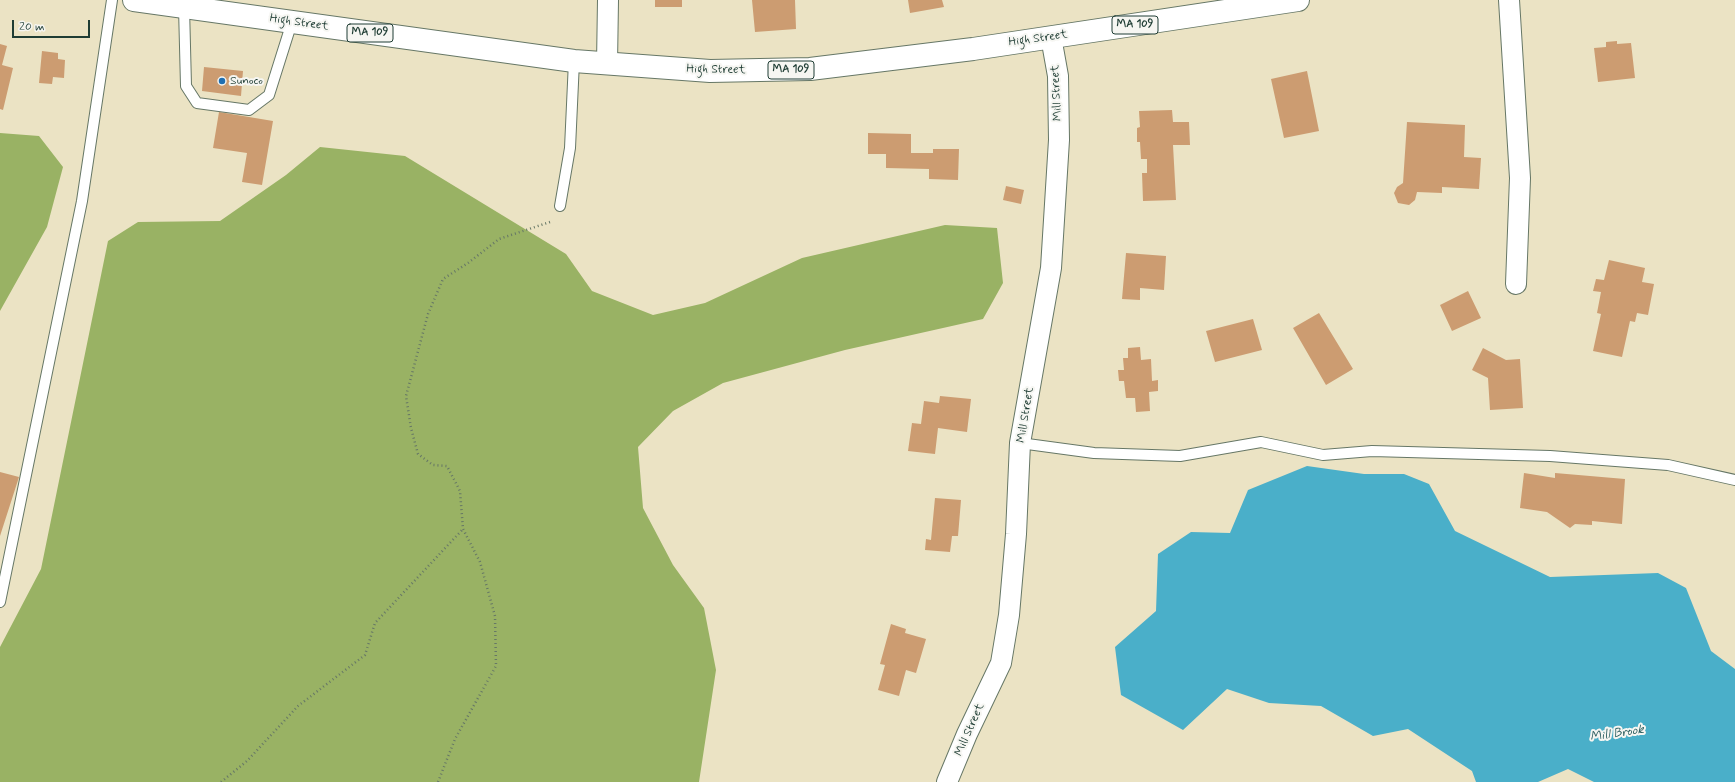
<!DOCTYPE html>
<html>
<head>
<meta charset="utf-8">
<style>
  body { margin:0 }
  #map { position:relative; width:1735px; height:782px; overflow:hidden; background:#ebe3c4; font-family:Mynerve,sans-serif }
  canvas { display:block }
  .scale { position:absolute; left:12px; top:20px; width:78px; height:18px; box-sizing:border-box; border:2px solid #1f3d34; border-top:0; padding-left:5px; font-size:12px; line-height:14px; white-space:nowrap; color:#1f3d34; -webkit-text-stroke:3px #f6f6f2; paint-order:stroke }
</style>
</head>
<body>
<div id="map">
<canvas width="1735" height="782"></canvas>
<div class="scale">20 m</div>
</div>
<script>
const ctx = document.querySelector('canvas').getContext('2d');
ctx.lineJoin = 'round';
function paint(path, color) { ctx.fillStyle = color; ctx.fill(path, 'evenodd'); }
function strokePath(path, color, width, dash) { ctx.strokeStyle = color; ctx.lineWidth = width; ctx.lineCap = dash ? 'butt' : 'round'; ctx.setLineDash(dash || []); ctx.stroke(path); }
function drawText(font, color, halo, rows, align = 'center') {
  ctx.font = font + ' Mynerve,sans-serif'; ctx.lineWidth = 4; ctx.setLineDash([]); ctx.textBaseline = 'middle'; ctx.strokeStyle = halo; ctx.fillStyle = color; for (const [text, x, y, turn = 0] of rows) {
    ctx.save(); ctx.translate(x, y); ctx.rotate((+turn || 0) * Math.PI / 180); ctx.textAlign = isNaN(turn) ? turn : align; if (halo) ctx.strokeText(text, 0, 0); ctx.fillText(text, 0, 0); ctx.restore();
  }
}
const forest = new Path2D(`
  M0,133L39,136L63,167L47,227L0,311Z
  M320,147L405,156L566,254L592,291L653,315L705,303L802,258L945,225L997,228L1003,283L983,319L845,350L723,383L673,411L638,447L643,508L673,565L704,608L716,670L699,782H0V647L41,569L108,241L138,222L220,221L286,175Z`);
const water = new Path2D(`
  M1307,466L1364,474H1404L1429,484L1455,531L1550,577L1658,573L1686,588L1711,651L1735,669V782H1594L1568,769L1538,782H1476L1472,771L1408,729L1373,736L1321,706L1269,703L1227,689L1183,730L1121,695L1115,647L1156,611L1158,554L1191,532L1230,533L1248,490Z`);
const building = new Path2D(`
  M655,0H682V7H655Z
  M752,0H795L796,29L755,32Z
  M908,0H942L944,7L910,13Z
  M1617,41V44L1631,43L1635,78L1598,82L1594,48L1606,47V42Z
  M0,44L7,46L2,65L13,68L3,110L0,109Z
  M42,51L58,53V59L65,60L64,78L53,77L52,84L39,83Z
  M204,67L243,71L241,96L202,91Z
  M1307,71L1319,131L1284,138L1271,79Z
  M1172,110L1173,122H1189L1190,145H1173L1176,200L1143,201L1142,173H1147V159H1141L1140,142H1137V128L1140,127L1139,111Z
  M219,112L273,121L262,185L242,182L247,153L213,148Z
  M1407,122L1465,125L1464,157L1481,158L1479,189L1442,187V193L1417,192L1415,200L1409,205L1398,203L1394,193L1397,187L1403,183Z
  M868,133L911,134V153H933V149H959L958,180L929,179V169L886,168V154H868Z
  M1006,186L1024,190L1021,204L1003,200Z
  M1126,253L1166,256L1164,290L1140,288V300L1122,299Z
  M1609,260L1645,268L1642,282L1654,284L1648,315L1637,313L1635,322L1630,321L1622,357L1593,351L1601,314L1597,313L1601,292L1593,291L1596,279L1604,280Z
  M1468,291L1481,318L1452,331L1440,305Z
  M1319,313L1353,369L1326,385L1293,328Z
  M1253,319L1262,350L1215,362L1206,331Z
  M1140,347L1141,360L1151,359L1152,381L1158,380V391L1149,392L1150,411L1136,412L1135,398H1126L1124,381H1119L1118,370H1124L1123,358H1128V348Z
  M1483,348L1506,360L1520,359L1523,408L1490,410L1488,378L1472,370Z
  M940,396L971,399L967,432L938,428L935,454L908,451L912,423L921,424L924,401L939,403Z
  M0,472L19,477L0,536Z
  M1524,473L1555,478V473L1625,479L1622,524L1592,521V525L1575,524L1570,528L1547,512L1520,508Z
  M935,498L961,500L958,536H952L950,552L925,550L926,539L931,540Z
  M891,624L906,629L905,633L926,639L916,673L906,670L899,696L878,690L885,665L880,664Z`);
const path = new Path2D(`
  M221,782L247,761L298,706L365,655L375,623L463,529
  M438,782L455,739L496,666L495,616L480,562L463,529L460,491L447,466L433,465L418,454L411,428L406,396L428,314L443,279L468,263L499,239L550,222`);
const lane = new Path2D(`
  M184,7L186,86L197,103L249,110L269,95L292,22
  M560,206L570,148L574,61
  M1020,443L1094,453L1180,456L1261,442L1323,455L1372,451L1550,456L1668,465L1735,480
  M0,602L82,201L112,0`);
const street = new Path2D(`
  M1509,0L1520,178L1516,284
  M607,64L608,0
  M947,782L967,734L1001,663L1009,615L1016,534L1020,443L1051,268L1059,140L1058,76L1051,37`);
const primary = new Path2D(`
  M134,0L574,61L710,71L810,69L973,49L1298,0`);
const markers = [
  [222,81,4,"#1f6fb2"]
];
const shields = [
  [1135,25,46],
  [370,33,46],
  [791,70,46]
];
const shieldNames = [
  ["MA 109",1135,25],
  ["MA 109",370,33],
  ["MA 109",791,70]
];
const streetNames = [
  ["High Street",299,23,8],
  ["High Street",1038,39,-8],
  ["High Street",716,70,1],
  ["Mill Street",1057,93,-93],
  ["Mill Street",1026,415,-81],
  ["Mill Street",970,730,-66]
];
const poiNames = [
  ["Sunoco",230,81]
];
const waterNames = [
  ["Mill Brook",1617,734,-8]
];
paint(forest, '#99b264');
paint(water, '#4aafc9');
paint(building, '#cc9c71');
strokePath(lane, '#676', 12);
strokePath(street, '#676', 22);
strokePath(primary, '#676', 24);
strokePath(path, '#676', 2.5, [1, 3]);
strokePath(lane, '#fff', 10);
strokePath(street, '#fff', 20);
strokePath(primary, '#fff', 22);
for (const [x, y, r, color] of markers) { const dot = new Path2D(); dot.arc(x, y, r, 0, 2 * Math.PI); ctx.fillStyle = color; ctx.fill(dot); strokePath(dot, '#f6f6f2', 1.5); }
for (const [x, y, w] of shields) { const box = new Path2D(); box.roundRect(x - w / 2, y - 9, w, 18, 3); ctx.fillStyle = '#f6f6f2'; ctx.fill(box); strokePath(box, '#1f3d34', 1); }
drawText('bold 11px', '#1f3d34', null, shieldNames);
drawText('12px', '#1f3d34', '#f6f6f2', streetNames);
drawText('12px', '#1f3d34', '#f6f6f2', poiNames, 'left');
drawText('italic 13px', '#2c5f61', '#f6f6f2', waterNames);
</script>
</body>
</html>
